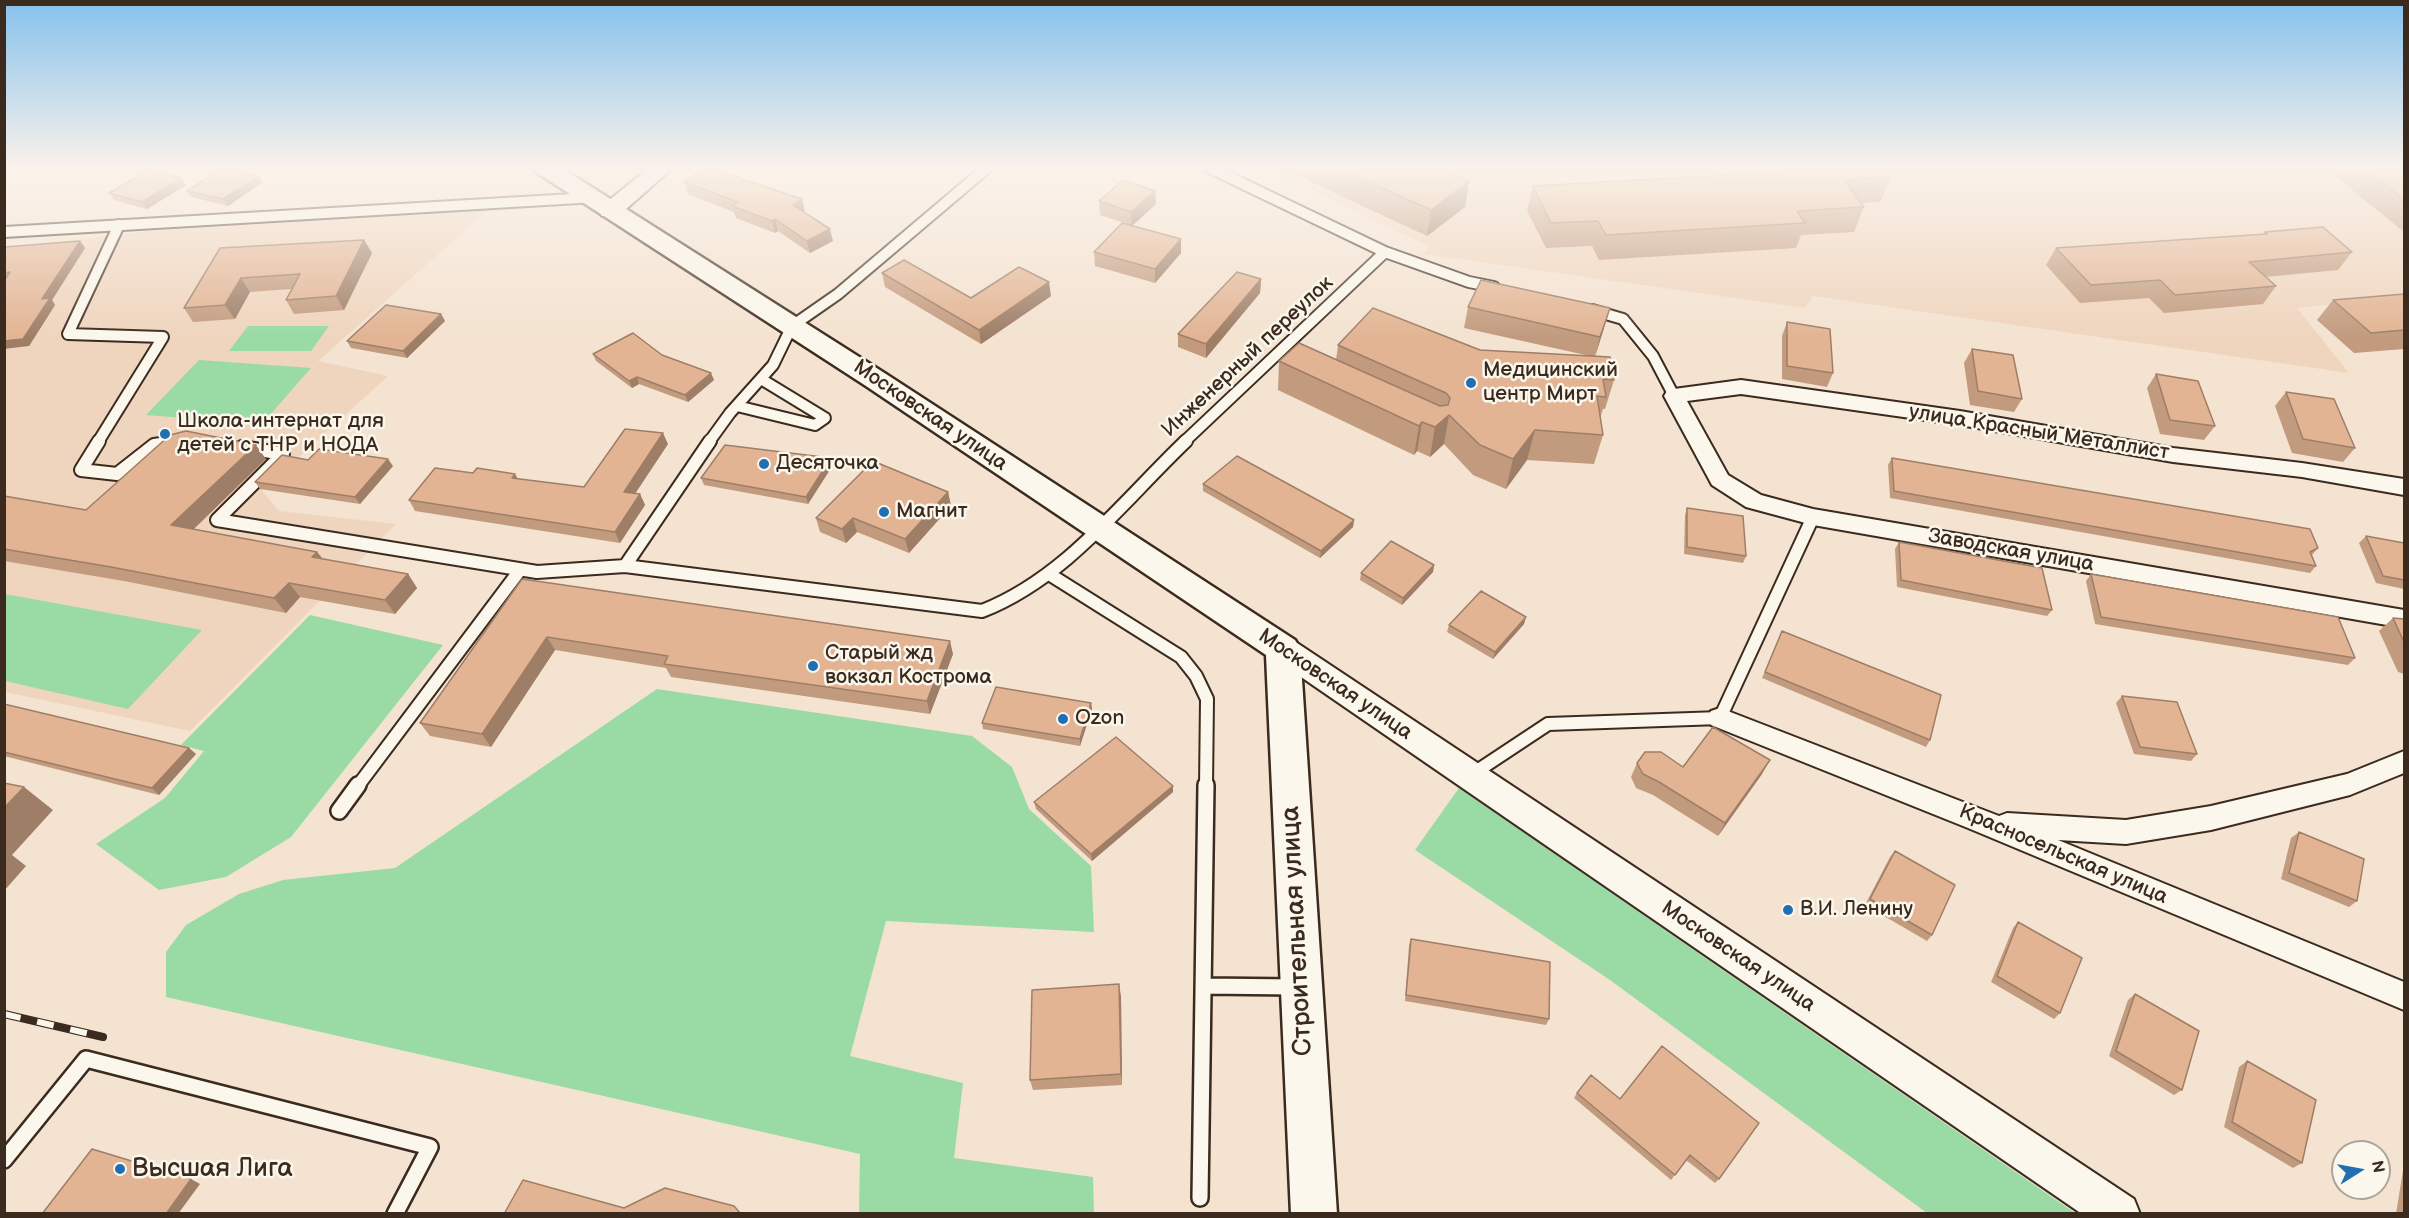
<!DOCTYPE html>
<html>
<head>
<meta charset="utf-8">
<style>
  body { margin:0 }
  #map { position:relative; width:2409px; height:1218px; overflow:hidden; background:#f4e3d1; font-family:"Balsamiq Sans",sans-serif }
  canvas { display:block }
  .frame { position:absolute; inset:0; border:6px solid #3b2a1e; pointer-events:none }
  .north { position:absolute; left:2331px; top:1140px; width:60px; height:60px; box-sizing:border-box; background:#fbf7ec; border:2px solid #aea59a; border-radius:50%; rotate:79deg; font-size:16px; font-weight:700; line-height:24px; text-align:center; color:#3b2a1e }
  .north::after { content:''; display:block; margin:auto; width:21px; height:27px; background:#1f6fb2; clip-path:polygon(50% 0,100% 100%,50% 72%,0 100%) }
</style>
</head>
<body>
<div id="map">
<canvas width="2409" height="1218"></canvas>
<div class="frame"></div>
<div class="north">N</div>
</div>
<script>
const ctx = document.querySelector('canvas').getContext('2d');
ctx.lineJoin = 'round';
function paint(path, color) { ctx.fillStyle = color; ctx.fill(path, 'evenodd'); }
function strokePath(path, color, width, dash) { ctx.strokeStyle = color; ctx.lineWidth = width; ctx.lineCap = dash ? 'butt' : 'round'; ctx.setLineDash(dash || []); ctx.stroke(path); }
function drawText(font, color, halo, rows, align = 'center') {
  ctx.font = font + ' "Balsamiq Sans",sans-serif'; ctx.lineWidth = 5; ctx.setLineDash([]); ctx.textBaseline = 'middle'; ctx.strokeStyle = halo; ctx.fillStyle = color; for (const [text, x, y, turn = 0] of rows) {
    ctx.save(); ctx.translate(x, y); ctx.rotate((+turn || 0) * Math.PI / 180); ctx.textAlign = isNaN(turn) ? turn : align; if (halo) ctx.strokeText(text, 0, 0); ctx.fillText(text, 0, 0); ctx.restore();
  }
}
const built = new Path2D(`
  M1261,167H2404V297L2297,308L2349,373L1813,296L1805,308L1424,254L1428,246Z
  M488,210L318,361L388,376L262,491L279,511L396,524L239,682L190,731L5,692V296L32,245L149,231Z`);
const green = new Path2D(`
  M248,326H329L311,351H229Z
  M199,360L311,368L262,424L146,415Z
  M5,594L202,630L128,709L5,681Z
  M310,615L443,645L291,837L226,877L159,890L96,844L165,798L204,751L181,745Z
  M657,689L972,736L1012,767L1029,809L1091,866L1094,932L886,921L850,1056L963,1083L954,1158L1093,1177L1094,1213H859L860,1154L166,997V952L186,925L239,894L283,880L395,868Z
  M1459,788L2075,1213H1927L1610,980L1415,850Z`);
const serviceFar2 = new Path2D(`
  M1385,252L1469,282L1494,287
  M1592,310L1623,319L1653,356L1674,396
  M737,406L815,425L825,418L761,379
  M98,442L163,337L68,334L119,225
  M709,442L730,413L773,365L792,326L838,294L988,167
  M1184,442L1385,252L1208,167`);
const serviceFar1 = new Path2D(`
  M99,441L81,470L117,474L154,445L175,442
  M242,447L283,454L217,520L537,572L625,566L982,611C1066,578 1122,502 1186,441
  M625,566L710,441
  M1049,574L1181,657L1196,676L1207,699L1206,787
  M1471,775L1548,724L1720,718L1813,517
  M357,787L520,570`);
const service = new Path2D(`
  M339,811L358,785
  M1204,986L1296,987
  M4,1160L86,1059L430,1147L395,1214
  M1200,1198L1206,785`);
const minor = new Path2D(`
  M590,193L596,194L599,198L596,202L4,237V227Z
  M1741,380L1960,411L2173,448L2302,463L2404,479V495L2302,477L2173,462L1960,425L1741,394L1687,401L1728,475L1761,495L1813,509L2404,610V628L1813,525L1746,507L1712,485L1664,396L1667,391L1674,389Z
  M1720,708L1999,816L2007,813L2126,820L2211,806L2347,774L2404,751V773L2350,795L2211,830L2126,844L2058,840L2404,982V1010L1968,828L1711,725L1707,718L1711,711Z`);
const tertiary = new Path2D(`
  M650,167H674L618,216H602L599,211L602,206Z
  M1283,637L1294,641L2134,1199L2140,1214H2082L1272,657L1268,649L1272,641Z`);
const secondary = new Path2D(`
  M532,167H560L886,374L1295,640L1300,649L1337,1214H1291L1266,655L866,386L536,172Z`);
const rail = new Path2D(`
  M4,1014L103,1037`);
const wall = new Path2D(`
  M1279,167H1438L1469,181L1465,207L1427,236Z
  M1817,167H1883L1891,177L1880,202L1861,203L1864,207L1854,232L1801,235L1796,248L1599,260L1592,246L1546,248L1527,211L1533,186L1816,170Z
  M2324,167H2404V232Z
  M181,178L186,185L147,209L114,200L109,193Z
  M263,182L228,206L191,197L187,191Z
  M684,182L805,211L804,212L833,241L810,253L778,231L775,233L736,218L734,212L688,194Z
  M1155,191L1156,204L1132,226L1181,239V253L1155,283L1095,266L1094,252L1127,224L1100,215L1099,201Z
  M2265,232L2352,252L2338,270L2265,277L2276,286L2263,304L2164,313L2149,298L2080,303L2046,265L2056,248L2263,234Z
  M364,240L372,253L344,310L294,314L286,300L292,289L250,292L235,319L193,322L184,308L220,248Z
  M80,241L85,248L52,300L55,305L29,346L4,280V247Z
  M882,273L971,298L1051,296L981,344L885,287Z
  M1261,279L1260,293L1206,358L1178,347V334Z
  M2404,294V349L2354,353L2317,320L2333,300Z
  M1468,307L1604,328L1595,356L1614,380L1605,409H1603L1600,418L1603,435L1594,464L1527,460L1506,489L1473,475L1444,444L1430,457L1417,451L1414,455L1278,390L1279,361L1336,360L1338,345L1480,350L1590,356L1464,328Z
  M441,314L445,321L407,358L351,348L347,341Z
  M1787,322L1833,373L1827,387L1782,379V336Z
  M1972,349L2022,399L2014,412L1970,405L1964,363Z
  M593,354L662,355L714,380L688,402L639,384L632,388L596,361Z
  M2156,374L2215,426L2204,440L2160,434L2147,388Z
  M2286,392L2355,448L2343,462L2292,453L2275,406Z
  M668,444L635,493L640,494L645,505L620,543L415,511L409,500L473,473L584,487Z
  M1892,458L2318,548L2312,555L2316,566L2310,573L1890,498L1888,465Z
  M266,459L194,529L317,552L323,559L408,574L417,588L395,614L300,597L286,613L124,581L4,561V496L86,510Z
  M308,460L393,466L360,504L260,489L255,482Z
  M833,465L808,504L704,485L701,478Z
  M1203,484L1354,520L1353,527L1320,558L1203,491Z
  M948,492L951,506L909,553L857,532L846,543L820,532L816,518Z
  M1687,508L1746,556L1743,563L1684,554L1685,515Z
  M2366,536L2404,543V589L2376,583L2359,543Z
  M1899,542L2052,610L2047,616L1897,587L1895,549Z
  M1434,565L1433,572L1402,605L1360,580L1361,573Z
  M2091,574L2355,658L2348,665L2095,624L2086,581Z
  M522,579L953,654L930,714L671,677L666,668L555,650L491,747L430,736L420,723Z
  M1526,617L1524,624L1493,659L1447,632L1449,625Z
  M2393,618L2404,619V674L2398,672L2379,631Z
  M1782,631L1930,740L1926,747L1762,678Z
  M2122,696L2197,754L2191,761L2134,754L2116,703Z
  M1091,703L1092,709L1080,746L983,729L982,723Z
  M4,704L189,748L196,754L159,795L4,756Z
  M1637,763L1683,767L1762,774L1718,836L1653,795L1636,788L1631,777Z
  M1173,786V792L1092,861L1036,809L1034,802Z
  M2299,832L2357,901L2349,907L2281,879L2291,838Z
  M1895,851L1932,935L1927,941L1865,905L1890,857Z
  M2018,922L2060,1013L2054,1019L1991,982L2013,928Z
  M1411,939L1549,1019L1546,1025L1405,1001L1409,945Z
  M2135,994L2182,1090L2174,1095L2109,1056L2128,1000Z
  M1121,996L1122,1085L1033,1090L1030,1080Z
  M1662,1046L1719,1179L1715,1183L1686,1160L1671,1180L1574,1098L1577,1093L1620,1099Z
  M2247,1061L2302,1163L2293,1168L2224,1127L2239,1067Z
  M2404,1164V1214H2396Z`);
const shadedWall = new Path2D(`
  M259,176L263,182L228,206L223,199Z
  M181,178L186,185L147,209L142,202Z
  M1469,181L1465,207L1427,236L1431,210Z
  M1155,191L1156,204L1132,226L1131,212Z
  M802,199L805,211L796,218L793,205Z
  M775,219L778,231L775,233L772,221Z
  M830,229L833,241L810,253L807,241Z
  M1181,239V253L1155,283V269Z
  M364,240L372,253L344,310L336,296Z
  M80,241L85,248L52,300L55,305L29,346L4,349V341L42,299Z
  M241,278L250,292L235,319L225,305Z
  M1261,279L1260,293L1206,358V344Z
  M1049,282L1051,296L981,344L979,330Z
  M1610,308L1604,328L1595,357L1600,337Z
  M441,314L445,321L407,358L403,351Z
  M711,373L714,380L688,402L685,395Z
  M637,377L639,384L632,388L629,381Z
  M1449,415L1444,444L1430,457L1435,427Z
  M1422,422L1417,451L1414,455L1419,426Z
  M1535,430L1527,460L1506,489L1513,459Z
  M663,433L668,444L629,503L624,492Z
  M256,445L266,459L183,539L171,525Z
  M831,458L833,465L808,504L806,497Z
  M388,459L393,466L360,504L355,497Z
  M515,474L521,484L512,478Z
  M948,492L951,506L909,553L905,539Z
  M640,494L645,505L620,543L615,532Z
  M853,518L857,532L846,543L842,529Z
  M1354,520L1353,527L1320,558L1321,551Z
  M317,552L328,566L312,557Z
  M1434,565L1433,572L1402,605L1403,598Z
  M408,574L417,588L395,614L385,600Z
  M289,583L300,597L286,613L274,598Z
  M1526,617L1524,624L1493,659L1495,652Z
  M547,637L555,650L491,747L482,734Z
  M950,641L953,654L930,714L927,701Z
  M1091,703L1092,709L1080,746V739Z
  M189,748L196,754L159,795L152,788Z
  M1770,760L1762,774L1718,836L1725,823Z
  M1173,786V792L1092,861L1091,854Z
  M24,787L53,810L12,855L26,866L4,891V808Z
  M1119,984L1121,996L1122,1085L1121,1074Z
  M191,1179L200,1184L178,1214H166Z`);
const building = new Path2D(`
  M223,167L259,176L223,199L187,191Z
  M707,167L802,199L793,205L830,229L807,241L775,219L772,221L732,206L738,202L684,182Z
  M1336,167H1438L1469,181L1431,210Z
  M1833,167H1883L1891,177L1844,180L1864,207L1797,211L1805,223L1606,235L1598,221L1551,223L1533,186L1835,169Z
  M2363,167H2404V199Z
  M149,170L181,178L142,202L109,193Z
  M1123,180L1155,191L1131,212L1099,201Z
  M1122,223L1181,239L1155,269L1094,252Z
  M2323,227L2352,252L2249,262L2276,286L2175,295L2160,280L2091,285L2056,248L2267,234L2265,232Z
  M364,240L336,296L286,300L300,274L241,278L225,305L184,308L220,248Z
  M80,241L42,299L50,298L23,339L4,341V281L10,272L4,273V247Z
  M904,260L971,298L1019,267L1049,282L979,330L882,273Z
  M1237,272L1261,279L1206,344L1178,334Z
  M1481,280L1610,308L1600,337L1468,307Z
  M2404,294V330L2371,333L2333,300Z
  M386,305L441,314L403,351L347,341Z
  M1373,308L1480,350L1610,357L1614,380L1603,379L1606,397L1597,396L1603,435L1535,430L1513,459L1480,445L1449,415L1435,427L1422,422L1419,426L1279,361L1299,343L1440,406L1448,405L1450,398L1446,393L1338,345Z
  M1787,322L1830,329L1833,373L1787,366Z
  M633,333L662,355L711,373L685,395L637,377L629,381L593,354Z
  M1972,349L2013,355L2022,399L1978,391Z
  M2156,374L2198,381L2215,426L2170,420Z
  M2286,392L2334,399L2355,448L2303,439Z
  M625,429L663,433L624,492L640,494L615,532L409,500L435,468L473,473L477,468L515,474L512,478L584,487Z
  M186,431L256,445L171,525L317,552L312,557L408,574L385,600L289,583L274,598L111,567L4,549V496L86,510L170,435Z
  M725,445L831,458L806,497L701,478Z
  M319,449L388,459L355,497L255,482L282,455L308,460Z
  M1237,456L1354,520L1321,551L1203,484Z
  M1892,458L2310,529L2318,548L2310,552L2316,566L1894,491Z
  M873,461L948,492L905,539L853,518L842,529L816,518Z
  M1687,508L1743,516L1746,556L1687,547Z
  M2366,536L2404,543V580L2383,576Z
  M1391,541L1434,565L1403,598L1361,573Z
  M1899,542L2042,568L2052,610L1901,580Z
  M2091,574L2338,617L2355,658L2101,617Z
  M522,579L950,641L927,701L664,664L668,656L547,637L482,734L420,723Z
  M1481,591L1526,617L1495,652L1449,625Z
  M2393,618L2404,619V642Z
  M1782,631L1941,695L1930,740L1765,672Z
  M996,687L1091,703L1080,739L982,723Z
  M2122,696L2177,702L2197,754L2140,747Z
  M4,704L189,748L152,788L4,752Z
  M1713,727L1770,760L1725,823L1659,782L1643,774L1637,763L1645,752H1661L1683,767Z
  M1116,737L1173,786L1091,854L1034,802Z
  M4,783L24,787L4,808Z
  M2299,832L2364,859L2357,901L2289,873Z
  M1895,851L1955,885L1932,935L1870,899Z
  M2018,922L2082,958L2060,1013L1997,976Z
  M1411,939L1550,962L1549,1019L1406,995Z
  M1119,984L1121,1074L1030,1080L1032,990Z
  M2135,994L2199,1031L2182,1090L2116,1051Z
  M1662,1046L1759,1123L1719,1179L1690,1155L1675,1175L1577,1093L1591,1075L1620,1099Z
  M2247,1061L2316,1100L2302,1163L2232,1122Z
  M92,1149L191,1179L166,1214H42Z
  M523,1180L624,1208L665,1188L734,1206L741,1214H504Z`);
const markers = [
  [1471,383,6,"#1f6fb2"],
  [165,434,6,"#1f6fb2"],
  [764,464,6,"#1f6fb2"],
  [884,512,6,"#1f6fb2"],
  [813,666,6,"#1f6fb2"],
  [1063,719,6,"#1f6fb2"],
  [1788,910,6,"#1f6fb2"],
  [120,1169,6,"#1f6fb2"]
];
const streetNames = [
  ["Инженерный переулок",1248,357,-43],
  ["Московская улица",930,416,34],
  ["улица Красный Металлист",2039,433,9],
  ["Заводская улица",2011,551,10],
  ["Московская улица",1335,685,34],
  ["Красносельская улица",2063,855,23],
  ["Московская улица",1738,957,34]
];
const poiNames = [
  ["Медицинский",1483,371],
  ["центр Мирт",1483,395],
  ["Школа-интернат для",177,422],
  ["детей с ТНР и НОДА",177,446],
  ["Десяточка",776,464],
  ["Магнит",896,512],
  ["Старый жд",825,654],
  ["вокзал Кострома",825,678],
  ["Ozon",1075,719],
  ["В.И. Ленину",1800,910]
];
const nearStreetnames = [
  ["Строительная улица",1298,931,-93]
];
const nearPoinames = [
  ["Высшая Лига",132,1169]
];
paint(built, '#efd5be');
paint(green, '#99daa5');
strokePath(serviceFar2, '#3b2a1e', 14);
strokePath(serviceFar1, '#3b2a1e', 16);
strokePath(service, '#3b2a1e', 20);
strokePath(minor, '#3b2a1e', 4);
strokePath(tertiary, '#3b2a1e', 4);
strokePath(secondary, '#3b2a1e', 5);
strokePath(serviceFar2, '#fbf7ec', 10);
strokePath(serviceFar1, '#fbf7ec', 12);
strokePath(service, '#fbf7ec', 15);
paint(minor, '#fbf7ec');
paint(tertiary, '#fbf7ec');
paint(secondary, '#fbf7ec');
strokePath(rail, '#3b2a1e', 8);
strokePath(rail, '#fbf7ec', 6, [17]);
paint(wall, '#c29b7e');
paint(shadedWall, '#9e7e67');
paint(building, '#e2b493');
strokePath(building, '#9e7e67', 1.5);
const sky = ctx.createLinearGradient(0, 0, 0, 337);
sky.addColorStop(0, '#86c1ed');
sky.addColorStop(0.5, '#faf2ea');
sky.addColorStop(1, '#faf2ea00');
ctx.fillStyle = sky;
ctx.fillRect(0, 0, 2409, 337);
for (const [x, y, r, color] of markers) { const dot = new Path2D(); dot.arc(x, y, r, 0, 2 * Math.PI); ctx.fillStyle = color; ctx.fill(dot); strokePath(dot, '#fbf7ec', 2); }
drawText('21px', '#3b2a1e', '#fbf7ec', streetNames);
drawText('21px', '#3b2a1e', '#fbf7ec', poiNames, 'left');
drawText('26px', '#3b2a1e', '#fbf7ec', nearStreetnames);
drawText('26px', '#3b2a1e', '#fbf7ec', nearPoinames, 'left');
</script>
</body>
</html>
